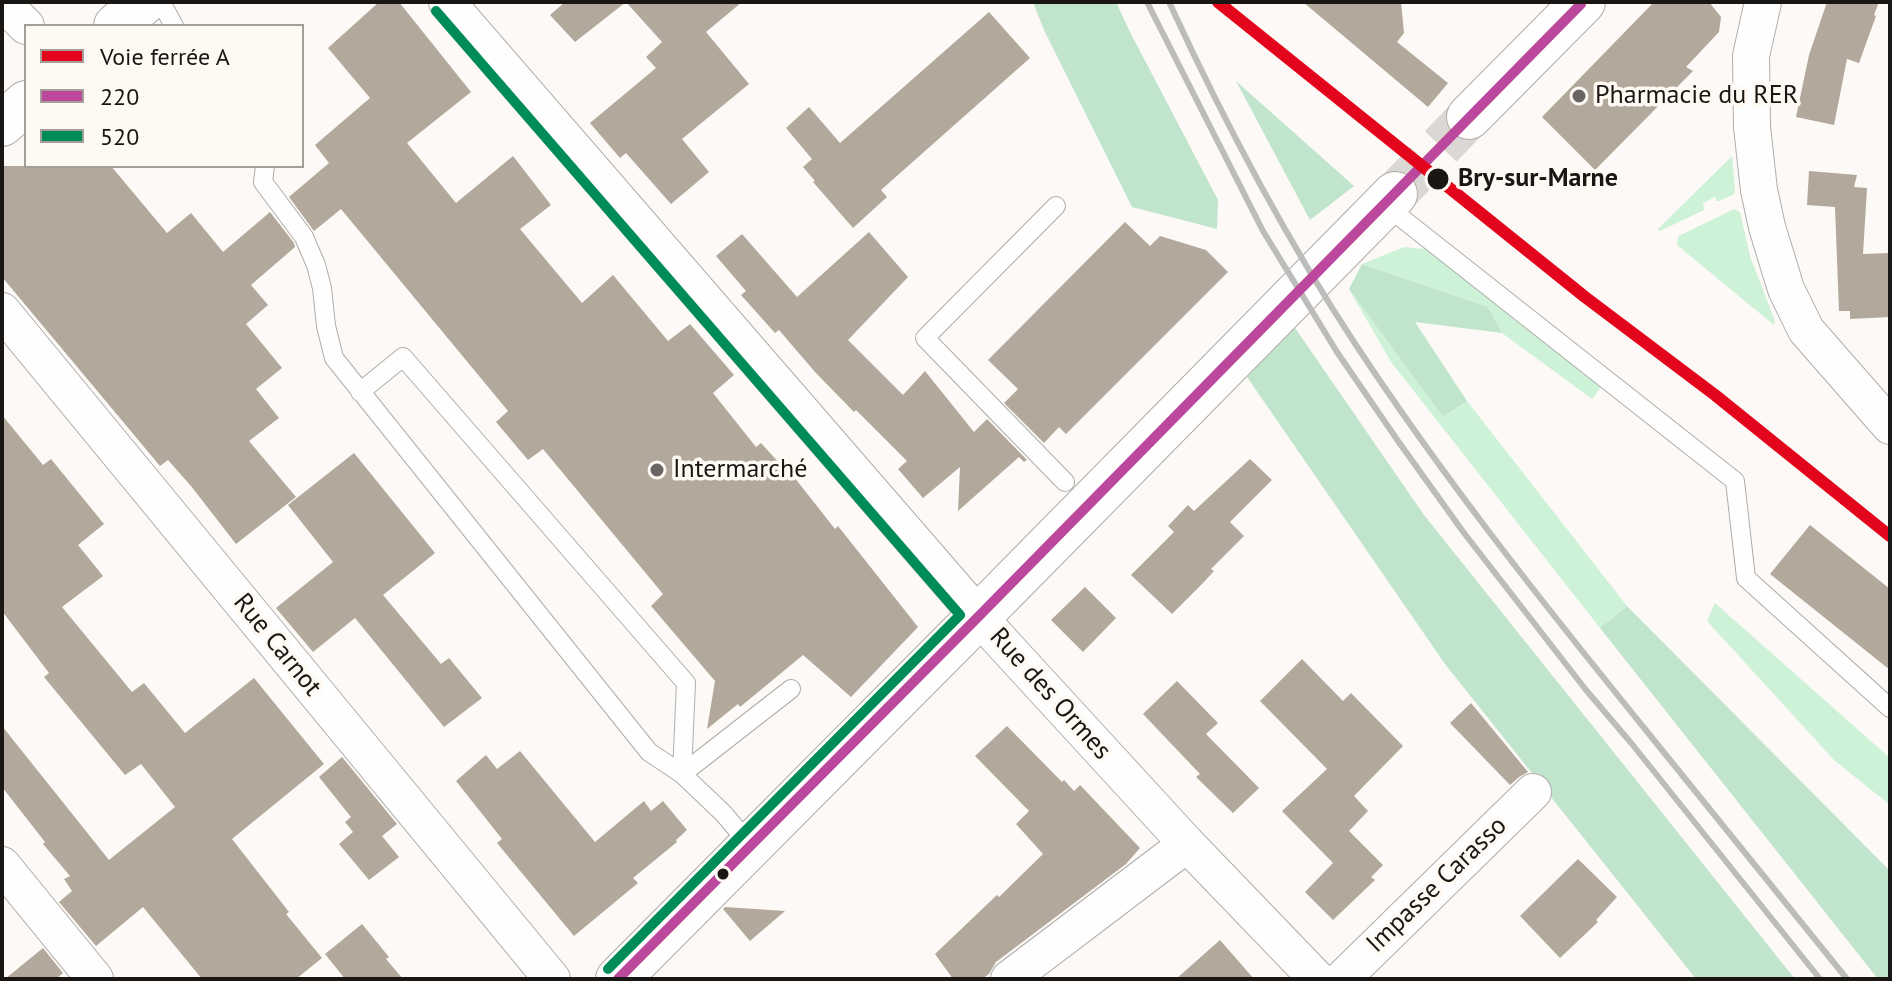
<!DOCTYPE html>
<html>
<head>
<meta charset="utf-8">
<style>
  body { margin:0 }
  #map { position:relative; width:1892px; height:981px; overflow:hidden; background:#fcf9f6; font-family:"PT Sans",sans-serif }
  canvas { display:block }
  .frame { position:absolute; inset:0; border:4px solid #191614; pointer-events:none }
  .legend { position:absolute; left:24px; top:24px; width:280px; height:144px; box-sizing:border-box; background:#fff9f3; border:2px solid #a39e9a; margin:0; padding:10px 14px; list-style:none; font-size:24px; color:#191614 }
  .legend li { display:flex; align-items:center; gap:16px; height:40px }
  .legend b { width:40px; border:2px solid #a39e9a }
</style>
</head>
<body>
<div id="map">
<canvas width="1892" height="981"></canvas>
<div class="frame"></div>
<ul class="legend">
<li><b style="height:10px;background:#e3051c"></b>Voie ferrée A</li>
<li><b style="height:10px;background:#bb489d"></b>220</li>
<li><b style="height:10px;background:#008c59"></b>520</li>
</ul>
</div>
<script>
const ctx = document.querySelector('canvas').getContext('2d');
ctx.lineJoin = 'round';
function paint(path, color) { ctx.fillStyle = color; ctx.fill(path, 'evenodd'); }
function strokePath(path, color, width, dash) { ctx.strokeStyle = color; ctx.lineWidth = width; ctx.lineCap = dash ? 'butt' : 'round'; ctx.setLineDash(dash || []); ctx.stroke(path); }
function drawText(font, color, halo, rows, align = 'center') {
  ctx.font = font + ' "PT Sans",sans-serif'; ctx.lineWidth = 7; ctx.setLineDash([]); ctx.textBaseline = 'middle'; ctx.strokeStyle = halo; ctx.fillStyle = color; for (const [text, x, y, turn = 0] of rows) {
    ctx.save(); ctx.translate(x, y); ctx.rotate((+turn || 0) * Math.PI / 180); ctx.textAlign = isNaN(turn) ? turn : align; if (halo) ctx.strokeText(text, 0, 0); ctx.fillText(text, 0, 0); ctx.restore();
  }
}
const green = new Path2D(`
  M1732,156L1735,188L1734,194L1720,201H1717L1715,197L1703,203L1704,210L1660,231L1657,230Z
  M1734,209L1740,212L1750,256L1775,321L1774,325L1677,245L1678,237L1681,235Z
  M1404,247L1437,250L1601,387L1592,399L1502,333L1488,307L1362,264Z
  M1349,289L1443,417L1467,401L1627,606L1600,628L1391,362Z
  M1715,603L1890,758V805L1834,760L1707,621Z`);
const forest = new Path2D(`
  M1033,2H1116L1130,32L1218,200L1217,229L1132,207L1044,30Z
  M1236,81L1354,186L1310,220Z
  M1362,264L1488,307L1502,333L1415,322L1467,401L1443,417L1349,289Z
  M1293,325L1424,515L1795,979H1696L1445,664L1247,377Z
  M1627,606L1890,871V979H1878L1600,628Z`);
const building = new Path2D(`
  M379,2H399L471,92L407,143L456,203L513,156L551,205L520,229L582,303L613,275L668,341L690,324L734,375L713,393L756,447L761,443L781,465L783,463L835,529L838,526L918,627L851,697L803,655L740,707L738,704L707,729L715,681L651,606L663,594L543,449L528,460L496,422L508,411L341,209L314,231L289,197L329,163L315,145L370,98L328,48Z
  M565,2H626L575,42L550,15Z
  M626,2H742L706,32L749,84L682,139L709,172L671,204L626,153L620,158L590,123L656,68L646,57L662,42Z
  M1303,2H1401L1404,33L1397,42L1448,83L1428,107Z
  M1654,2H1709L1721,17L1719,32L1686,67L1693,71L1595,170L1542,117Z
  M1827,2H1879L1874,15L1876,16L1859,63L1847,59L1834,125L1796,117L1809,55Z
  M989,12L1030,58L881,190L887,197L853,228L813,182L815,181L803,167L812,159L786,128L809,107L840,143Z
  M2,166H111L167,233L191,213L223,252L270,212L294,243L295,247L251,285L268,305L246,324L282,368L256,389L279,418L249,441L296,497L236,544L191,486L168,460L160,466L2,277Z
  M1809,171L1857,175L1854,187L1867,188L1863,254L1890,253V317L1850,319V311H1839L1835,207L1807,205Z
  M1125,222L1150,246L1160,236L1206,250L1228,272L1066,434L1059,427L1044,443L1004,403L1018,389L988,360Z
  M869,232L908,277L848,340L903,395L925,371L974,432L987,419L1027,460L1024,462L1019,457L958,511L960,467L923,498L898,469L907,461L856,410L854,412L815,372L779,330L775,333L741,295L746,291L716,256L742,234L797,297Z
  M2,415L43,465L51,459L104,524L78,545L103,576L62,607L132,692L144,683L185,733L254,678L324,764L232,839L289,912L286,914L322,958L296,979H202L143,907L96,946L59,902L72,891L64,879L70,876L43,844L45,842L2,787V726L109,860L175,807L141,764L125,775L44,677L49,673L2,611Z
  M354,453L435,553L383,595L441,664L449,658L482,698L444,727L355,618L313,652L276,608L333,562L288,505Z
  M1250,459L1272,480L1230,522L1244,536L1211,569L1214,571L1203,583L1172,614L1131,575L1174,532L1168,526L1188,505L1194,511Z
  M1810,525L1890,589V670L1770,574Z
  M1085,587L1116,618L1083,652L1051,620Z
  M1302,659L1343,701L1351,693L1403,746L1354,796L1368,811L1349,831L1383,865L1371,877L1375,880L1333,920L1305,892L1333,863L1282,811L1327,769L1260,701Z
  M1177,681L1218,723L1206,734L1259,788L1233,813L1196,777L1200,774L1143,714Z
  M1471,703L1528,772L1519,777L1510,785L1450,723Z
  M1007,726L1062,782L1064,780L1074,791L1080,785L1140,848L1126,864L996,962L989,974L982,979H953L935,954L997,895L999,897L1043,854L1016,824L1029,811L975,756Z
  M520,751L595,842L644,801L651,811L663,801L687,830L676,840L677,842L633,878L638,883L574,936L497,843L502,839L456,781L486,755L497,769Z
  M342,757L397,824L382,836L399,857L369,880L339,844L353,832L345,822L351,817L319,777Z
  M1578,859L1617,897L1596,920L1598,922L1560,958L1520,916Z
  M725,907L785,911L750,941L723,909Z
  M362,924L389,957L386,959L403,979H345L325,954Z
  M1220,940L1254,979H1176Z
  M43,948L63,973L56,979H5Z`);
const secondaryTunnel = new Path2D(`
  M1395,194L1469,117`);
const service = new Path2D(`
  M161,2L174,26
  M265,166L263,182L304,237L316,265L322,288L326,326L334,358L649,752L682,774L723,813L751,846
  M1385,205L1735,481L1746,578L1890,708
  M1056,206L925,338L1065,482
  M360,392L403,357L686,683L682,774L791,689`);
const minor = new Path2D(`
  M2,2L26,26
  M447,2L997,637L1187,844L1317,979
  M1763,2L1751,56L1752,127L1759,190L1767,227L1786,289L1806,330L1890,426
  M2,311L552,979
  M2,865L95,979
  M1009,979L1187,844
  M1342,979L1533,792`);
const secondary = new Path2D(`
  M116,26L144,2
  M1469,117L1583,2
  M2,124L26,103
  M618,979L979,616L1395,194`);
const rail = new Path2D(`
  M1147,2L1263,231L1337,352L1398,441L1464,533L1586,690L1632,744L1820,979
  M1169,2C1223,119 1283,234 1354,342C1444,479 1546,607 1649,734C1715,816 1781,898 1847,979`);
const bus1 = new Path2D(`
  M618,979L979,616L1581,4`);
const bus2 = new Path2D(`
  M436,11L960,615L608,969`);
const rail1 = new Path2D(`
  M1218,2L1585,297L1715,395L1890,536`);
const markers = [
  [1579,96,8,"#686563"],
  [1438,179,12,"#191614"],
  [657,470,8,"#686563"],
  [723,874,7,"#191614"]
];
const poiNames = [
  ["Pharmacie du RER",1595,96],
  ["Intermarché",673,470]
];
const stopNames = [
  ["Bry-sur-Marne",1458,179]
];
const streetNames = [
  ["Rue Carnot",277,645,51],
  ["Rue des Ormes",1050,694,48],
  ["Impasse Carasso",1437,885,-44]
];
paint(green, '#cdf2d8');
paint(forest, '#c1e5cc');
paint(building, '#b2a89b');
strokePath(secondaryTunnel, '#dad7d4', 44, [44, 22]);
strokePath(service, '#afadaa', 20);
strokePath(minor, '#afadaa', 38);
strokePath(secondary, '#afadaa', 46);
strokePath(service, '#fffefe', 18);
strokePath(minor, '#fffefe', 36);
strokePath(secondary, '#fffefe', 44);
strokePath(rail, '#bcbcbb', 6);
strokePath(bus1, '#bb489d', 10);
strokePath(bus2, '#008c59', 10);
strokePath(rail1, '#e3051c', 12);
for (const [x, y, r, color] of markers) { const dot = new Path2D(); dot.arc(x, y, r, 0, 2 * Math.PI); ctx.fillStyle = color; ctx.fill(dot); strokePath(dot, '#fff9f3', 3); }
drawText('26px', '#191614', '#fff9f3', poiNames, 'left');
drawText('bold 26px', '#191614', '#fff9f3', stopNames, 'left');
drawText('26px', '#191614', '#fff9f3', streetNames);
</script>
</body>
</html>
